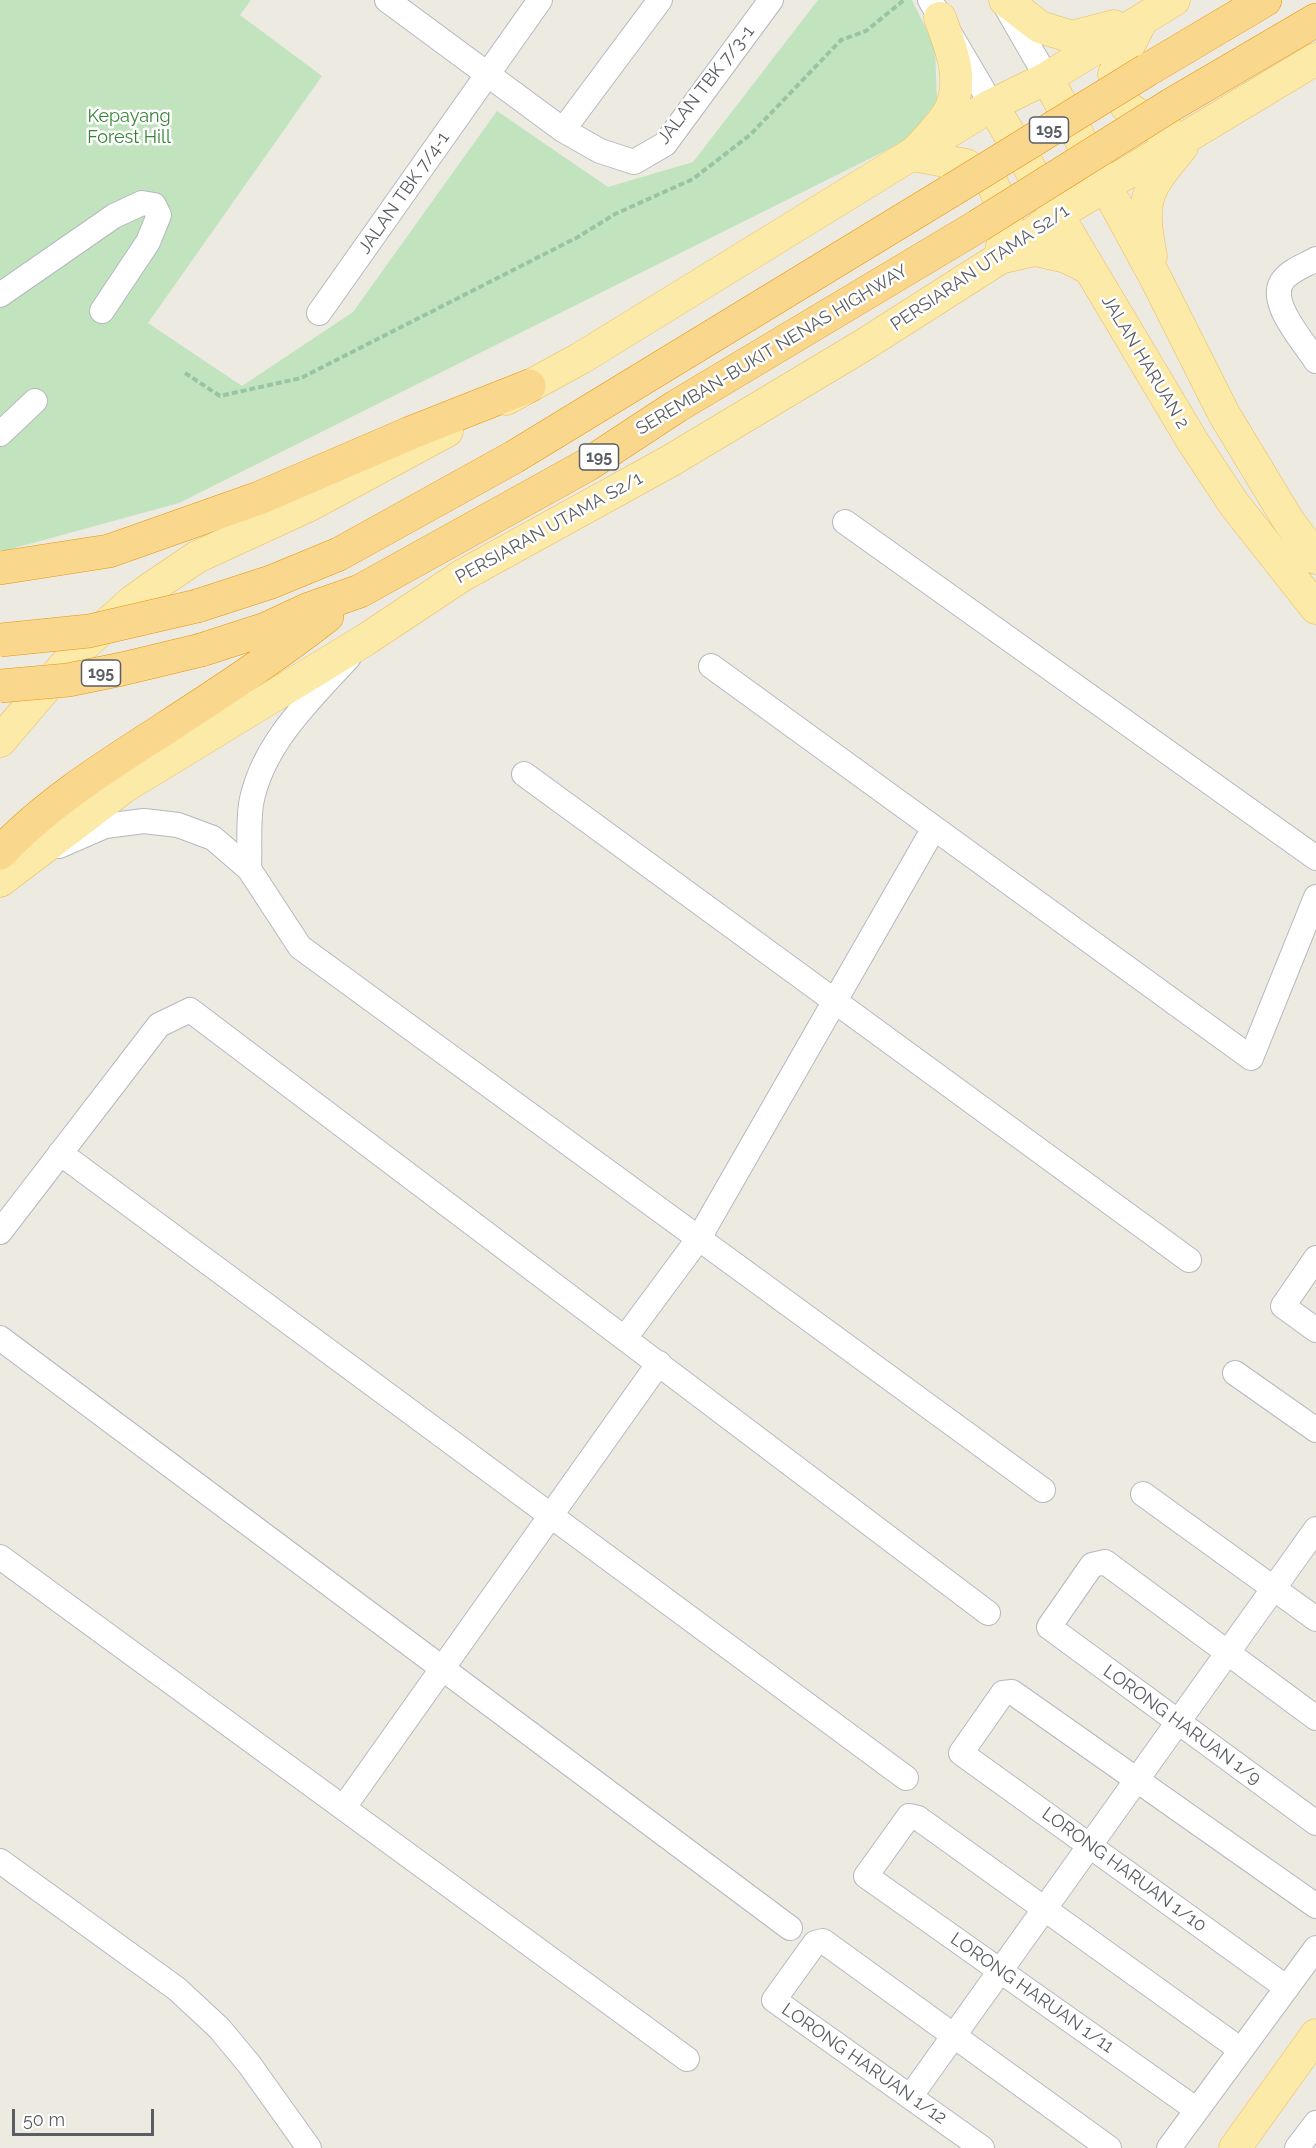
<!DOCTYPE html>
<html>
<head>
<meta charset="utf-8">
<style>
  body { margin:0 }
  #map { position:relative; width:1316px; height:2148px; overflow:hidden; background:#edeae2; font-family:Raleway,sans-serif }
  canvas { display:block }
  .scale { position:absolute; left:12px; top:2109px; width:142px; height:27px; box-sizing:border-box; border:3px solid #5a5e63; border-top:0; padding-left:8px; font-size:18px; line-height:21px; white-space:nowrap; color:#5a5e63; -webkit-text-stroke:4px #fff; paint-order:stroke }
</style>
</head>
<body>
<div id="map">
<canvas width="1316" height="2148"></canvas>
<div class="scale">50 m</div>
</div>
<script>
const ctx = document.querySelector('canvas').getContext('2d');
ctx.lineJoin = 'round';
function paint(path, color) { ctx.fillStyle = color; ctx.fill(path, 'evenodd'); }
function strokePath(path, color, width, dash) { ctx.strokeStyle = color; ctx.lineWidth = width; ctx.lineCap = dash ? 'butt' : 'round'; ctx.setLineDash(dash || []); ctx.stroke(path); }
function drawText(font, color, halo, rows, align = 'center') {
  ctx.font = font + ' Raleway,sans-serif'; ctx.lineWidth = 5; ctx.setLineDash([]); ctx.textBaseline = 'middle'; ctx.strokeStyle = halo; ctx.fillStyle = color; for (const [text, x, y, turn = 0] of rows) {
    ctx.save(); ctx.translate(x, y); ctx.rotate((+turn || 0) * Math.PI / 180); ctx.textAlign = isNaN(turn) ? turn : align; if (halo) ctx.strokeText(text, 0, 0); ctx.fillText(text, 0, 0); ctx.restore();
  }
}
const green = new Path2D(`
  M0,0H251L240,15L322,76L148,323L242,386L353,312L497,111L608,187L693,162L818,0H912L935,47L937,101L907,140L179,503L7,550H0Z`);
const path = new Path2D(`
  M185,373L220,396L301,378L578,237L615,214L693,179L750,135L841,40L866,31L904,0`);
const minor = new Path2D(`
  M387,0L563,130L600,151L634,162L665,144L771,0
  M930,0L992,105
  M1005,5L1047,78
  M563,130L660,0
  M1316,259C1306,265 1291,270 1284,279C1265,300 1304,342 1316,361
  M0,295L114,216L142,203L154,205L159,215L148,242L102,311
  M319,313L540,0
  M0,434L35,401
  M845,522L1316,858
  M711,666L1251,1058L1316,897
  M524,774L1189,1260
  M59,846L105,826L144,821L178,825L213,838L249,869L300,947L1043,1490
  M249,869C250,848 248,825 251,804C262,744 310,700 349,657
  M60,1153L906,1778
  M0,1232L159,1025L190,1010L988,1613
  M1316,1258L1283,1306L1316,1330
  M0,1338L790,1928
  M625,1338L699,1238L934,828
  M1235,1373L1316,1430
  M1143,1494L1316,1619
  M0,1557L687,2059
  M1316,1718L1105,1562L1092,1565L1049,1627L1316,1823
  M344,1807L659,1363
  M0,1861L177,1989L219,2028L249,2064L309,2148
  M1287,1988L961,1753L1003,1693L1012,1692L1316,1906
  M910,2097L1316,1529
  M1197,2110L866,1876L909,1816L918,1818L1241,2050
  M982,2148L774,2000L815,1943L823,1941L1109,2148
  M1169,2148L1316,1948
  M1297,2148L1316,2123`);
const major = new Path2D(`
  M1005,0L1040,27L1072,37L1114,26
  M940,18C951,48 965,81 949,112C941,126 924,142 913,155L966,165L992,183L1007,217L1000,258L1035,250L1066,257L1090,269L1092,273
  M1142,20L1114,74L1126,106L1161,131H1168
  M1047,78L1154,275L1224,414L1288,520L1316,558
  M992,105L1193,442L1234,504L1316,608
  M1151,256C1140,199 1145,191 1182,147
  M506,399L581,358L992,105L1047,78L1174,0
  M0,741L77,651L133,601L151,588L197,557L310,505L447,431
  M0,881L124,787L365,640L463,575L670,461L862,346L1000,258L1057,215L1316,59
  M1235,2148L1316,2035`);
const highway = new Path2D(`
  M1147,70L1265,0
  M1171,105L1316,20
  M0,568L109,551L259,498L410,433L529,386
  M197,606L271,582L339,554L514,457L952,190
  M201,650L266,629L309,609L360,591L587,465L677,406L978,226
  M0,853C46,804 105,767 161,731C218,694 273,658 327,616`);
const highwayBridge = new Path2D(`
  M952,190L1147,70
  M978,226L1171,105
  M0,640L89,631L197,606
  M0,686L68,680L122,669L201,650`);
const shields = [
  [1049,130,39],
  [599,457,39],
  [101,673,39]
];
const shieldNames = [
  ["195",1049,130],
  ["195",599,457],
  ["195",101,673]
];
const streetNames = [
  ["JALAN TBK 7/3-1",706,85,-52],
  ["JALAN TBK 7/4-1",404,193,-55],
  ["PERSIARAN UTAMA S2/1",980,268,-34],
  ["SEREMBAN-BUKIT NENAS HIGHWAY",772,350,-31],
  ["JALAN HARUAN 2",1145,362,59],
  ["PERSIARAN UTAMA S2/1",549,528,-29],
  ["LORONG HARUAN 1/9",1182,1725,36],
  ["LORONG HARUAN 1/10",1124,1870,36],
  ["LORONG HARUAN 1/11",1032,1993,35],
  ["LORONG HARUAN 1/12",864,2064,35]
];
const parkNames = [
  ["Kepayang",129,117],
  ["Forest Hill",129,138]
];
paint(green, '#c1e4bf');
strokePath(minor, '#b5b8bc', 26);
strokePath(major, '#edbc5b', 33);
strokePath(highway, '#e89507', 34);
strokePath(path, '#99c4a3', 4, [6, 3]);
strokePath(minor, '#fff', 24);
strokePath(major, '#fceaa8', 32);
strokePath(highway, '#f9d88d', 33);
strokePath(highwayBridge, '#e89507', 34, []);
strokePath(highwayBridge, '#f9d88d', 33);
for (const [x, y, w] of shields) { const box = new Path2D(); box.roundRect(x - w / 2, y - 13, w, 26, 4.5); ctx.fillStyle = '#fff'; ctx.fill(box); strokePath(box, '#5a5e63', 1.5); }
drawText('bold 16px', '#5a5e63', null, shieldNames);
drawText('18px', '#5a5e63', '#fff', streetNames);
drawText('18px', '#388438', '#fff', parkNames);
</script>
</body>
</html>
